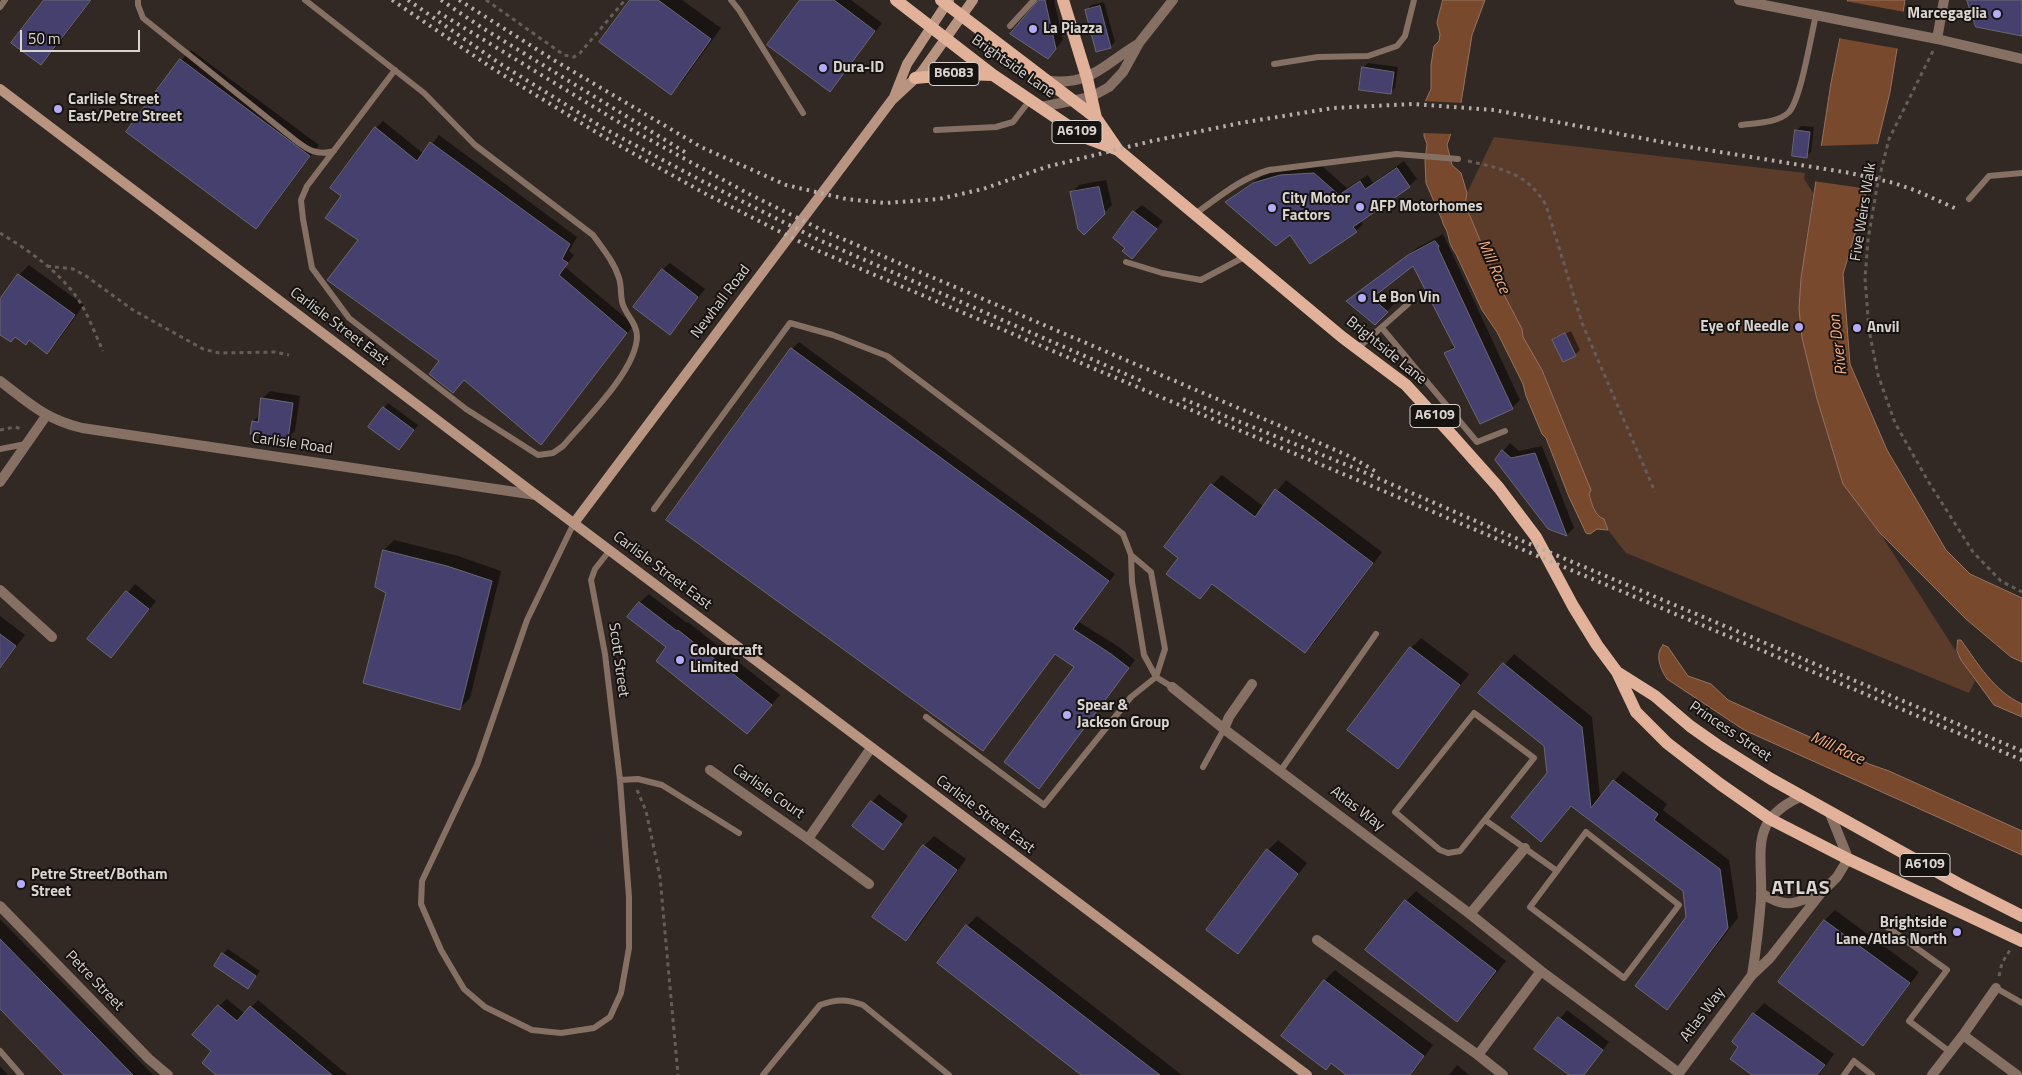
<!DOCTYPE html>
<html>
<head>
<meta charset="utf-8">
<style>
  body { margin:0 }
  #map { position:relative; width:2022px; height:1075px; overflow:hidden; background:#322924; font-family:"Titillium Web",sans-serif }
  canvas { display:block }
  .scale { position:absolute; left:20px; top:30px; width:120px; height:22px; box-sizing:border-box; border:2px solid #dad4d1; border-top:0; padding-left:6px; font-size:15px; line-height:18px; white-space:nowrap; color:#dad4d1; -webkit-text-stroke:4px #171311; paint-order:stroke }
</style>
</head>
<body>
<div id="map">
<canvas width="2022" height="1075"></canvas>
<div class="scale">50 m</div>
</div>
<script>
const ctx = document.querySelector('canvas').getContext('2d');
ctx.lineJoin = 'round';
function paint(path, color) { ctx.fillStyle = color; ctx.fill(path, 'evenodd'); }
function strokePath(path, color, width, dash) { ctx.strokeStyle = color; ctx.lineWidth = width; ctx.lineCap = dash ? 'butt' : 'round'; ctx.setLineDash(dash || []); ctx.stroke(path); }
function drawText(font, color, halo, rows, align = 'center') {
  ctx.font = font + ' "Titillium Web",sans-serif'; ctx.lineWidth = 4; ctx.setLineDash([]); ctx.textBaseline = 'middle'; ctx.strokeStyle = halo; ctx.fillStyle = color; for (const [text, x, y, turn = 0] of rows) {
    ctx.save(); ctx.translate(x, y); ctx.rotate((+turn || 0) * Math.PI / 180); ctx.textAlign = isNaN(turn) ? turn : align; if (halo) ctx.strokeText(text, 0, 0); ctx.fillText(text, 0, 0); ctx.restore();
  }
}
const green = new Path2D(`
  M1494,137L1805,173L1804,179L1813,193L1801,278L1817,399L1843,484L1880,533L1975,681L1969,693L1626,553L1608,530L1604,519L1600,518L1595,512L1578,457L1542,370L1522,337V329L1497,281L1465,204L1467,193Z`);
const water = new Path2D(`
  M1443,0H1485L1472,35L1461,103L1447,145L1452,165L1461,173L1467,193L1465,204L1497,281L1522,329L1523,337L1542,370L1591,490L1589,494C1592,503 1594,516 1604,519L1608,530L1597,529L1590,534L1586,533L1569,497L1546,438L1542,434L1526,396L1523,384L1497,332L1482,310L1456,254C1451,247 1450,244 1448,235C1447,229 1443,226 1442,220L1426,183L1425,161L1427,144L1424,136L1425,102L1431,89V65L1434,46L1439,41L1440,34L1437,23Z
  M1848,0H1905L1890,92L1859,220L1843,274L1850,364L1887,450L1946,550L1970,574L2022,598V662L2011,657L1966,619L1880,533L1843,484L1817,399L1802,338L1799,309L1801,278L1831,83Z
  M1958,640H1961C1978,664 1994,691 2022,704V717L1994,705L1961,660L1957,651Z
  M1663,645L1668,647L1688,676L1711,684L1728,700L1812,738L1818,739L1824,736L1829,746L1843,756L1860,759L1869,764L1889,771L2022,831V855L1744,730L1667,679C1661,670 1654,655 1663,645Z`);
const pier = new Path2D(`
  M1845,1L1905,12L1900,49L1838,38Z
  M1423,101L1464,103L1453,134L1422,133Z
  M1879,144L1869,189L1813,181L1818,146Z`);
const shadow = new Path2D(`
  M45,0H92L51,54L41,64Z
  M632,0H682L721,28L681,83L671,93Z
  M801,0H851L882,23L830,90Z
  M1041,0H1054L1063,40L1048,57Z
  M1104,2L1115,42L1110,47L1087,10L1091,5Z
  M191,50L319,145L266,217L256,227L181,60Z
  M1368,63L1398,67L1395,88L1390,93L1363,68Z
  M383,121L424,154L439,135L577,237L569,251L574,255L565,267L634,325L541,443L441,361L359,240L343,196L376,128Z
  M1801,126L1814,127L1811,152L1807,156L1796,131Z
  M1404,161L1417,179L1409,186L1361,220L1363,224L1356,231L1290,234L1227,202L1234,195L1262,176L1288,168L1322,166L1347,188L1368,175L1373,183Z
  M1106,180L1112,205L1084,233L1072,193L1079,185Z
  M1142,205L1163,221L1139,249L1126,247L1134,212Z
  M1443,234L1520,400L1512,408L1446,353L1454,345L1414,264L1380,291L1394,304L1375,323L1348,301L1417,248Z
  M670,263L705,289L670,333L662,270Z
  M29,265L84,305L57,342L47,352L30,339L0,333V301L19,275Z
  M1571,331L1580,350L1575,355L1553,340L1557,336V338Z
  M799,342L1115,574L1079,622L1119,647L1135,660L1039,787L1076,667L1056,653L990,742L792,349Z
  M270,391L300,396L295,431L287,438L253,421L260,415L262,399Z
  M388,403L418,425L404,444L384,408Z
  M1510,443L1519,451L1542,446L1574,528L1567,535L1549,528L1503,451Z
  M1222,475L1264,507L1286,480L1382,552L1315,642L1305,652L1214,583L1200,598L1180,558L1212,485Z
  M394,540L458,556L501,571L470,698L460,708L388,593L376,587L384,550Z
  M135,584L156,601L118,648L89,639Z
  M649,594L687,623L688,622L780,695L756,723L639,603Z
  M0,616L25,635L0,669Z
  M1421,638L1469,674L1407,757L1397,767L1411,648Z
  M1514,654L1592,717L1600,798L1623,771L1667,804L1663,810L1729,860L1738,918L1676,998L1667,1008L1688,917L1684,890L1572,805L1541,840L1548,773L1546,746L1480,693Z
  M879,794L908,816L883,848L872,802Z
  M934,836L966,859L916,930L906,940L874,916L924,846Z
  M1278,840L1307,863L1247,942L1237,952L1268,850Z
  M1416,891L1506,961L1467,1010L1457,1020L1406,901Z
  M1835,910L1919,972L1873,1034L1863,1044L1779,982L1825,920Z
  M977,916L1182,1075H1084L967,926Z
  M0,919L153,1075H66L0,1007Z
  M228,949L260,971L248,987L223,954Z
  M1335,970L1433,1045L1411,1075H1348L1332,1062L1326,1068L1325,980Z
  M227,999L245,1014L258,1000L348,1075H218L213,1051L219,1006Z
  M1764,1003L1834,1054L1819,1075H1754L1740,1046L1734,1041L1754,1014Z
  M1567,1010L1609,1042L1584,1075H1571L1536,1049Z
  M1457,1065L1469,1075H1449Z
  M0,1066L8,1075H0Z`);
const building = new Path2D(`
  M44,0H91L41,65L11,43Z
  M630,0H658L711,39L671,95L599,42Z
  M800,0H834L875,31L830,92L767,45Z
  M1039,0H1045L1056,49L1048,59L1010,34Z
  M1967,0H2022V36L1976,27Z
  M1100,6L1111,48L1096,52L1085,10Z
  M180,59L310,156L256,229L126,132Z
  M1362,67L1394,72L1391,94L1359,90Z
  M375,127L417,161L430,142L570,244L562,259L568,263L559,275L627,333L541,445L464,380L453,393L429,374L439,361L327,280L358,240L325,218L341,196L330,188Z
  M1795,130L1810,132L1807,158L1792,156Z
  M1397,168L1410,187L1353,227L1357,232L1310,264L1290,235L1276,246L1225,202L1253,183L1280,175L1314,173L1339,195L1360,181L1365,189Z
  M1099,187L1105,214L1084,235L1078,229L1070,192Z
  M1133,211L1157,229L1132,259L1122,251L1125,248L1113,238Z
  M1435,241L1439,246L1438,248L1513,409L1480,424L1444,353L1455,348L1413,266L1372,298L1388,312L1375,325L1346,301L1408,255Z
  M662,269L698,297L670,335L633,307Z
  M18,274L75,315L47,354L29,340L26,345L15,337L11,342L0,335V299Z
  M1565,333L1576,356L1563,362L1552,340Z
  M791,348L1109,581L1073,629L1111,654L1129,668L1039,789L1004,762L1074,667L1055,654L983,751L666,520Z
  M261,398L293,403L288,440L250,434L252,421L258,422Z
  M383,407L414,430L399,450L368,427Z
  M1502,450L1511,458L1535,453L1567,536L1548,529L1495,460Z
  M1211,484L1255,517L1275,489L1373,563L1305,653L1212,584L1200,599L1166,574L1178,558L1164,547Z
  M383,550L447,566L492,581L460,710L363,683L386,593L375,587Z
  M126,591L149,609L111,658L87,639Z
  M639,602L677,631L678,630L772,705L747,734L656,661L666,647L627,617Z
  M0,634L16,646L0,668Z
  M1410,647L1460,685L1398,769L1347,730Z
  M1503,663L1582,727L1591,808L1613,780L1658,814L1654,820L1720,869L1728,928L1667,1010L1635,986L1686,917L1683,891L1571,806L1541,842L1511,817L1547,773L1544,746L1478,693Z
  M871,801L902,824L883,850L852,826Z
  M923,845L957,870L906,941L872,917Z
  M1267,849L1298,874L1238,954L1206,930Z
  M1405,900L1496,971L1457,1022L1365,950Z
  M1824,920L1910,983L1863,1046L1778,982Z
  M966,925L1160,1075H1081L937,963Z
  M0,939L133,1075H64L0,1009Z
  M222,953L256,976L248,989L214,966Z
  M1324,980L1424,1056L1410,1075H1346L1331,1063L1326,1070L1281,1036Z
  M218,1005L237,1021L250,1006L332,1075H216L202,1063L211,1051L192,1035Z
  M1753,1013L1825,1065L1817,1075H1752L1730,1059L1738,1047L1732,1042Z
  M1558,1017L1603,1050L1584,1075H1569L1534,1049Z`);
const path = new Path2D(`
  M486,0L564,55L574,57L580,53L625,0
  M1933,51L1889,139L1877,187L1868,240L1865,278L1869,330L1878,375L1895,423L1928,481L1973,552L2001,581L2022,592
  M1468,161C1502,169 1526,172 1546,205L1582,323L1655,492
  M0,233C28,250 59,271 78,299C88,314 95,334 103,351
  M47,266L73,269L86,276L133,310L203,349L219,353L275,352L289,355
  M0,430L15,427L22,429
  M637,790L646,811L660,877L678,1075
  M1999,976L2002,963L2010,950`);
const service = new Path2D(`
  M138,0V5L143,18L295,140C308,150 317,156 334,151
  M305,0L424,93L475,145L593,235C603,249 614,262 619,278C622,287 620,297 623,305C627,316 637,324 637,336C637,370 585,420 563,446L553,453L538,455L466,409L349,318L312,268L303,219L301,200L307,186L395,70
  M731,0L739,10L803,113
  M0,7L5,0
  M1010,26L1034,0
  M1274,64L1318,57L1368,56L1397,46L1405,36L1414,0
  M1741,125C1756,123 1778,123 1789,112C1801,99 1811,35 1816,15
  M936,130L996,127L1013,122L1030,100
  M1969,199L1989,176L2022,173
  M1195,214C1219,197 1241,178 1269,170L1397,154L1458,159
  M1126,262L1162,273L1201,280L1246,256
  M1382,328L1477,442L1505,431
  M1358,348L1408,304
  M0,449L26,444
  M654,509L790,323L833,335L887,356L1123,534L1131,555L1132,582L1144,655L1156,677L1172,687
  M574,523L527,620L477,765L422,881L421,904L441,950L464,989L485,1007L532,1030L561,1033L594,1028L610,1017L621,993L629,948V897L620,780L605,654L591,580L595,569L610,550
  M1474,713L1534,758L1460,851L1448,853L1440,850L1395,812Z
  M926,717L1044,805L1131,697L1156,677L1165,649L1151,572L1131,555
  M1203,767L1224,729
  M1281,770L1376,634
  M620,780L638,779L662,785L739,833
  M1485,820L1557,871L1586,832L1679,905L1624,978L1530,907L1557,871
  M1883,924L1947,970L1909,1021L1950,1052
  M1996,988L2022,1003
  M0,1051L21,1075
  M763,1075L820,1005C836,999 847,999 863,1005L949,1075
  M1844,1075L1854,1061L1872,1075`);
const minor = new Path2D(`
  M1739,0L1937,39L2022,59
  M1937,39L1944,0
  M1049,81C1093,85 1104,64 1138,44
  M1041,107L1091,97L1109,87L1123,72L1139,43L1173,0
  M0,381C29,403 45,419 82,428L536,495
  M0,482L46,416
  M0,590L52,637
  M1172,687L1224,729L1470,914L1541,971L1679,1073L1752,975L1770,958L1821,893L1837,877L1848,859L1846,853L1829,811
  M1224,729L1229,717L1252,684
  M710,770L808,839L871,748
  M808,839L869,884
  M1761,893C1784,908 1793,905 1818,894
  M0,906L149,1059L168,1075
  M1470,914L1525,848
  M1317,940L1478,1055
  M1752,975C1756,950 1759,924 1761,899C1763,852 1748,821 1800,797
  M1963,1035L1996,988
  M1503,1075L1478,1055L1541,971
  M1932,1075L1963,1035L2017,1075`);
const secondary = new Path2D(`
  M0,89L536,495L1307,1075
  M894,97L907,64L949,0
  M574,523L892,100L921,73L973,0`);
const primary = new Path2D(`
  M896,0L993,75L1086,138L1118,150
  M941,0L1096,118L1118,150L1342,337L1406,385L1451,434L1499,488L1536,537L1573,606L1597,645L1617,672L1636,712L1667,743L1720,784L1770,819L1848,859L2022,941
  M1063,0L1087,78L1096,118
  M915,78L960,74L993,75
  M1617,672L1655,696L1690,726L1717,745L1771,779L1959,884L2022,916`);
const rail = new Path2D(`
  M392,0L495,70L604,137L704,193L814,249L1177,404L2022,760
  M408,0L499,63L605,129L702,181L819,240L1144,382
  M441,0L481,27L688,154
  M459,0L552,59L701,147L786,185L846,199L886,203L939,199L983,189L1046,167L1152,141L1240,123L1333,108L1413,104L1494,110L1683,146L1850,173L1894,183L1917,191L1959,210
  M438,12L630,129L749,194L824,231L1299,434L1351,457L1375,471
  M1183,399L1352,467L1494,529L2022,751`);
const markers = [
  [1997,14,5,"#b4acf9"],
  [1033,29,5,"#b4acf9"],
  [823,68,5,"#b4acf9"],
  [58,109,5,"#b4acf9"],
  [1360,207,5,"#b4acf9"],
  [1272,208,5,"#b4acf9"],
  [1362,298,5,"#b4acf9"],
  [1799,327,5,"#b4acf9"],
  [1857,328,5,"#b4acf9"],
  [680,660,5,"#b4acf9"],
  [1067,715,5,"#b4acf9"],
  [21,884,5,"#b4acf9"],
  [1957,932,5,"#b4acf9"]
];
const shields = [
  [954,74,50],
  [1077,132,50],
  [1435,416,50],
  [1925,865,50]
];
const shieldNames = [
  ["B6083",954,74],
  ["A6109",1077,132],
  ["A6109",1435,416],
  ["A6109",1925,865]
];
const poiNames = [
  ["Marcegaglia",1987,14,"right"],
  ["La Piazza",1043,29],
  ["Dura-ID",833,68],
  ["Carlisle Street",68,100],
  ["East/Petre Street",68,117],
  ["City Motor",1282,199],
  ["Factors",1282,216],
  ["AFP Motorhomes",1370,207],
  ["Le Bon Vin",1372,298],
  ["Eye of Needle",1789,327,"right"],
  ["Anvil",1867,328],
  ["Colourcraft",690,651],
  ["Limited",690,668],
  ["Spear &",1077,706],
  ["Jackson Group",1077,723],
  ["Petre Street/Botham",31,875],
  ["Street",31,892],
  ["Brightside",1947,923,"right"],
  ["Lane/Atlas North",1947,940,"right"]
];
const streetNames = [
  ["Brightside Lane",1013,67,35],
  ["Five Weirs Walk",1864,212,-81],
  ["Newhall Road",721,302,-53],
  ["Carlisle Street East",339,327,37],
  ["Brightside Lane",1386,351,39],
  ["Carlisle Road",292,444,8],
  ["Carlisle Street East",662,571,37],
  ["Scott Street",618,660,82],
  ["Princess Street",1730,732,34],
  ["Carlisle Court",768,792,35],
  ["Atlas Way",1357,809,37],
  ["Carlisle Street East",985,815,37],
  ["Petre Street",94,981,46],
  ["Atlas Way",1703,1015,-53]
];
const waterNames = [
  ["Mill Race",1493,267,66],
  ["River Don",1839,345,-97],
  ["Mill Race",1837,749,25]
];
const districtNames = [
  ["ATLAS",1801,889]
];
paint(green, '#5b3c2b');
paint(water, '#79492e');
strokePath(water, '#96735f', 1);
paint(pier, '#322924');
paint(shadow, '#0007');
paint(building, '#46406e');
strokePath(building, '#686872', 1);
strokePath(path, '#655d59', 3, [4, 4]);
strokePath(service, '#866f63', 6);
strokePath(minor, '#866f63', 10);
strokePath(secondary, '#b99581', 10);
strokePath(primary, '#e1b299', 12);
strokePath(rail, '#b5aeab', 4, [2.5, 5]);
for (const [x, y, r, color] of markers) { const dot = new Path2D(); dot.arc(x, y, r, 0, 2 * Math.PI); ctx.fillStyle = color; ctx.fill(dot); strokePath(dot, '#171311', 2); }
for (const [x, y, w] of shields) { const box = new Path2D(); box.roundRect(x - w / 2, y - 11.5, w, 23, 4); ctx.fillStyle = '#171311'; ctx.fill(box); strokePath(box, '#dad4d1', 1); }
drawText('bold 14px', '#dad4d1', null, shieldNames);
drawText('bold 15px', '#dad4d1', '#171311', poiNames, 'left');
drawText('15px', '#dad4d1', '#171311', streetNames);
drawText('italic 16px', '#fbaf84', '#171311', waterNames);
ctx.letterSpacing = '1px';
drawText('bold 20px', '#dad4d1', '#171311', districtNames);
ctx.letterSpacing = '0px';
</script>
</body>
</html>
